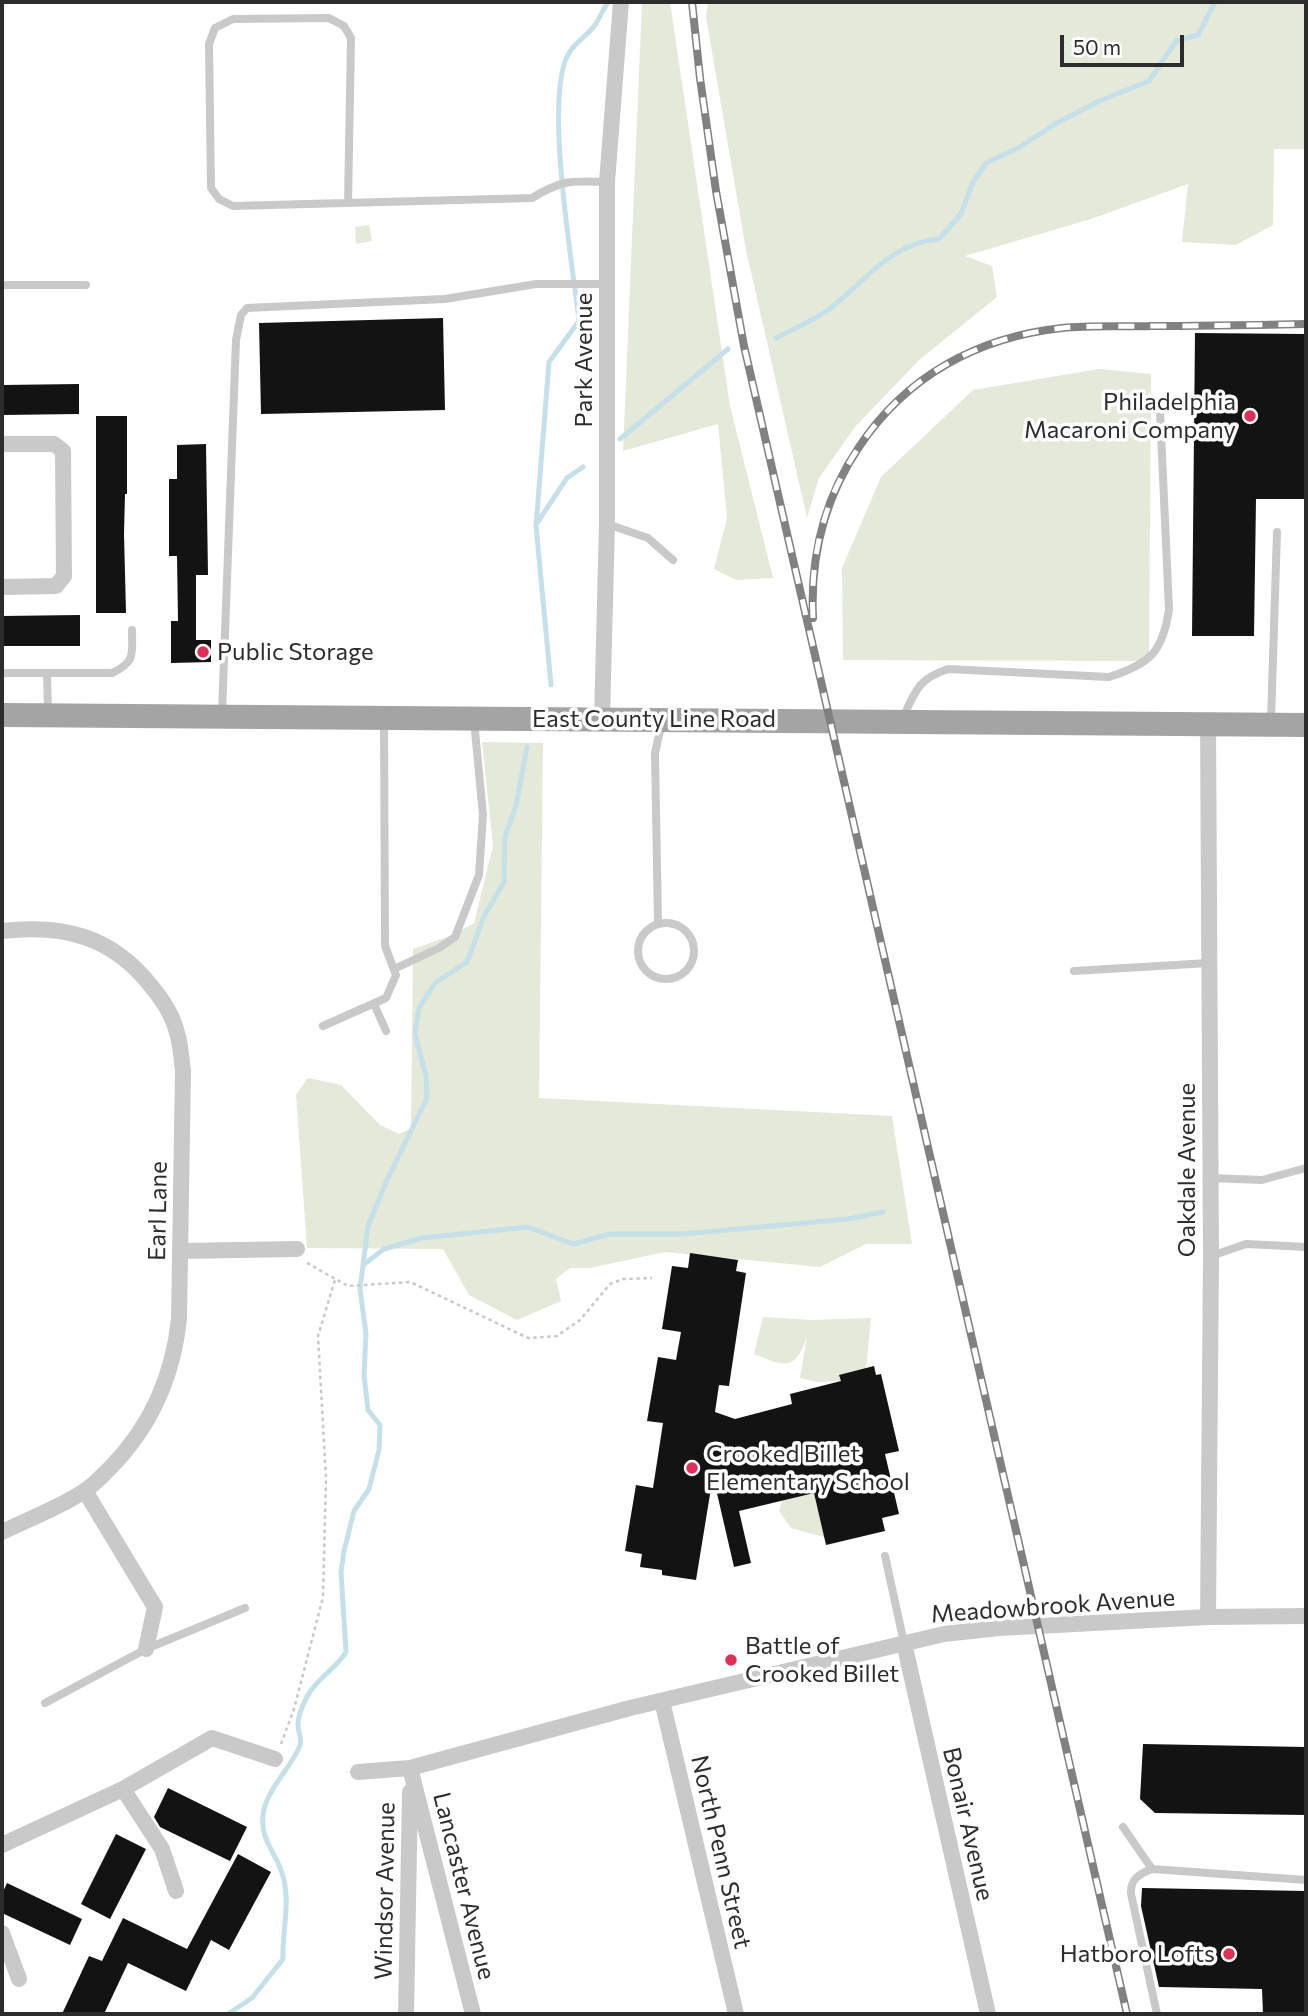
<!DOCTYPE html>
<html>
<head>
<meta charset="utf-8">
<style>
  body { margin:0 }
  #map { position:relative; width:1308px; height:2016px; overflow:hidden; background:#fff; font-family:Commissioner,sans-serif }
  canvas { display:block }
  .frame { position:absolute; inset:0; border:4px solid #2c2c2c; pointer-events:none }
  .scale { position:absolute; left:1060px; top:35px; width:124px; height:32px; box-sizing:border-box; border:4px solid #2c2c2c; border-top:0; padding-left:9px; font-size:21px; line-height:24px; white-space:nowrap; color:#2c2c2c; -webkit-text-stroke:5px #fff; paint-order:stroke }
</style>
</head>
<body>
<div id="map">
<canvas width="1308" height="2016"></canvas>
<div class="frame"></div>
<div class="scale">50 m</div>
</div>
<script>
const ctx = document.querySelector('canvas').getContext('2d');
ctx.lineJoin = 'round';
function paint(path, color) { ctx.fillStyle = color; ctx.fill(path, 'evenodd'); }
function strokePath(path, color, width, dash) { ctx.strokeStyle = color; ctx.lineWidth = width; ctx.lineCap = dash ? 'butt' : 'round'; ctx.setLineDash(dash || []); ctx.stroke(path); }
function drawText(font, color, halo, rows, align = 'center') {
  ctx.font = font + ' Commissioner,sans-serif'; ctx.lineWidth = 7; ctx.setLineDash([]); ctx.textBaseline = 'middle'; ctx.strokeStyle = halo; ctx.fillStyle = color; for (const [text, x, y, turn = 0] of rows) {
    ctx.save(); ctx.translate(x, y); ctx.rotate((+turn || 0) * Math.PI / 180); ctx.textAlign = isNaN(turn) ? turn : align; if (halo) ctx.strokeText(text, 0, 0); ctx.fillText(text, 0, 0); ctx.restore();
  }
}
const green = new Path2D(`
  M642,2H670L730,406L773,578L736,580L714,569L727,518L718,424L623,451Z
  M708,2H1306V149H1274L1273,225L1236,245L1182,242L1188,184L1091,219L965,256L992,266L997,297L919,360L855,427L819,478L807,518L746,250L706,17Z
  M369,225L372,241L356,244L355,227Z
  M1099,369L1151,374L1149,661L843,660L842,568L881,477L973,390Z
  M482,742L543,743L539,1098L892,1116L912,1244H866L820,1267L665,1252L590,1268H570L556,1279L561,1301L517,1320L469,1295L443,1249L307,1248L296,1095L308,1078L341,1085L380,1125L399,1134L411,1128L413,949L453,935L474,923L493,846Z
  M763,1317L811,1320L871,1318L865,1380L817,1382L800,1378L807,1336C795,1373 784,1366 754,1354Z
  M790,1475L823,1484L835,1540L791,1528L779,1511Z`);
const stream = new Path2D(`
  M776,338C794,328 816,320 832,307C866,280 893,242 939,239L961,214L973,182L986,163L1018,148L1057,123L1099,101L1149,81L1176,41L1198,35L1215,2
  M620,439L728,349
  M537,523L567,478L583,467
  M551,685L536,526L549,362L579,321C573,266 543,95 569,53C575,42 588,35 595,25C600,18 603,9 608,2
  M363,1265L384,1249L422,1238L528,1227L573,1244L610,1234H683L848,1219L883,1212
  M228,2014L252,1998L283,1959C282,1928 292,1900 281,1870C274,1851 260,1838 263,1815C266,1791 287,1772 298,1750C304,1740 298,1735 298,1725C298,1715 303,1704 308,1695C318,1677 336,1669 346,1652L341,1572L344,1551L354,1511L369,1489L379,1450L380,1425L368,1410L364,1375L366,1334L360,1289L368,1226L387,1180L427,1098L426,1076L415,1034L419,1008L435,983L467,962L484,916L504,882L505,836L516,806L527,747`);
const building = new Path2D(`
  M443,318L445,410L261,414L259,323Z
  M1195,333L1306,334V499H1256L1254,636H1192Z
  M79,384V414L2,415V385Z
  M96,416H127V494H125L124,534L126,613H96Z
  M206,444L208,575H196V640H211V662L171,663V621H178L177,556H169V479H177V445Z
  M80,615V646H2V616Z
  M690,1253L738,1260L736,1271L746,1273L729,1386L719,1385L715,1412L735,1419L792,1404L790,1394L841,1381L839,1375L874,1366L876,1375L881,1374L899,1451L885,1454L899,1514L882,1518L885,1531L826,1545L814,1493L739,1511L751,1563L734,1567L713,1476L696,1580L662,1575V1570L640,1567L642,1554L625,1551L636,1485L653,1488L663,1423L647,1421L658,1357L676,1360L681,1332L662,1329L672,1266L688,1268Z
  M1143,1744L1306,1747V1815L1155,1813L1140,1799Z
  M168,1788L247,1827L230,1861L160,1827L154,1817Z
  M116,1834L146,1849L110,1919L81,1904Z
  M238,1854L271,1872L229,1950L211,1940L186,1991L128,1963L104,2014H62L89,1956L102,1961L123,1918L187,1949Z
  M7,1883L82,1919L70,1945L2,1913V1894Z
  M1142,1888L1306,1891V2014H1263L1262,1989L1159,1987L1141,1906Z`);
const path = new Path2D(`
  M307,1263L348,1286L410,1282L528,1338L557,1336L580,1320L610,1284L623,1279L652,1278
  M281,1744L294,1709L323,1597L326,1478L318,1336L335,1280`);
const lane = new Path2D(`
  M348,203L351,38L344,26L329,18L233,19L215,28L209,44L211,188L219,199L233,206L532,198C563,179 571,181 607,182
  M2,285H86
  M607,524L648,538L673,560
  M2,673H112C136,662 132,654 132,630
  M47,673L48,712
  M222,713L236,340L241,315L247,308L445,299L536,284H606
  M903,718C915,691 918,679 948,669L1109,677C1150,664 1163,652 1169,609L1160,411
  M1271,721L1277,532
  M638 951a28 28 0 1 1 56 0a28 28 0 1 1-56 0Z
  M658,924L655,753L662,722
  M394,969L439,948L455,937L479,875L483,815L474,720
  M1074,971L1209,963
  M374,1004L386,1031
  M323,1026L386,998L396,975L385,946L384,720
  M1210,1178L1262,1180L1306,1168
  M1211,1256L1246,1244L1306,1247
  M885,1556L904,1643
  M45,1703L146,1649L245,1608
  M1123,1827L1152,1869
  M1157,2014L1131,1894C1130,1879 1139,1874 1152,1869L1306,1880`);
const street = new Path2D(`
  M2,444H54L63,451L64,576L56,586L2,587
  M602,718L607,524V182L621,2
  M1208,723L1211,1256L1208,1617
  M2,931C63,924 112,936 151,986C162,999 173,1016 177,1033C181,1045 181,1058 183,1070L179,1319C173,1376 151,1426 111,1467C103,1475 94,1485 83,1492C58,1508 29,1519 2,1532
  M180,1251L297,1249
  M85,1491L155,1607L146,1649
  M904,1643L988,2014
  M662,1701L736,2014
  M410,1768L473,2014
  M358,1772L410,1768L630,1708L944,1634L999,1628L1208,1617L1306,1616
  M123,1789L162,1849L176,1891
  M2,1845L123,1789L212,1738L275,1759
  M2,1933L19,1979
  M406,2014L410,1792`);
const primary = new Path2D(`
  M2,715L1306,725`);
const rail = new Path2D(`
  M692,2L700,78L716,191L744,346L1127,2014
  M813,618C810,555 824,499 859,447C906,376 978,337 1062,328C1092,325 1122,327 1152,326C1204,326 1255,325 1306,324`);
const markers = [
  [1250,416,7,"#df3155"],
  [203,652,7,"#df3155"],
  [692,1468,7,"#df3155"],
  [731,1660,7,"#df3155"],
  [1229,1954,7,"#df3155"]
];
const streetNames = [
  ["Park Avenue",584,360,-90],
  ["East County Line Road",654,719],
  ["Oakdale Avenue",1187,1170,-90],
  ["Earl Lane",158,1211,-89],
  ["Meadowbrook Avenue",1053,1606,-4],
  ["Bonair Avenue",968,1824,77],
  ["North Penn Street",721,1852,77],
  ["Lancaster Avenue",464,1886,76],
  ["Windsor Avenue",385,1891,-89]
];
const poiNames = [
  ["Philadelphia",1236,402,"right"],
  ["Macaroni Company",1236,430,"right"],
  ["Public Storage",217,652],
  ["Crooked Billet",706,1454],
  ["Elementary School",706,1482],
  ["Battle of",745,1646],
  ["Crooked Billet",745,1674],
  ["Hatboro Lofts",1215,1954,"right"]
];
paint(green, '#e4e9d9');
strokePath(stream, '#c5e0e9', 5);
paint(building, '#131313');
strokePath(path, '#c9c9c9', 2.5, [3.5, 3.5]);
strokePath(lane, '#c9c9c9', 8);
strokePath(street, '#c9c9c9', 16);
strokePath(primary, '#a4a4a4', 24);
strokePath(rail, '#818181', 8);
strokePath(rail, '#fff', 5, [16]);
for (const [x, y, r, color] of markers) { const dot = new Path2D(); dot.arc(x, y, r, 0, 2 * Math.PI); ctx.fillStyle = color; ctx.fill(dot); strokePath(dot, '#fff', 2.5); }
drawText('24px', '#2c2c2c', '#fff', streetNames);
drawText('24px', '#2c2c2c', '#fff', poiNames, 'left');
</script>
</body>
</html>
